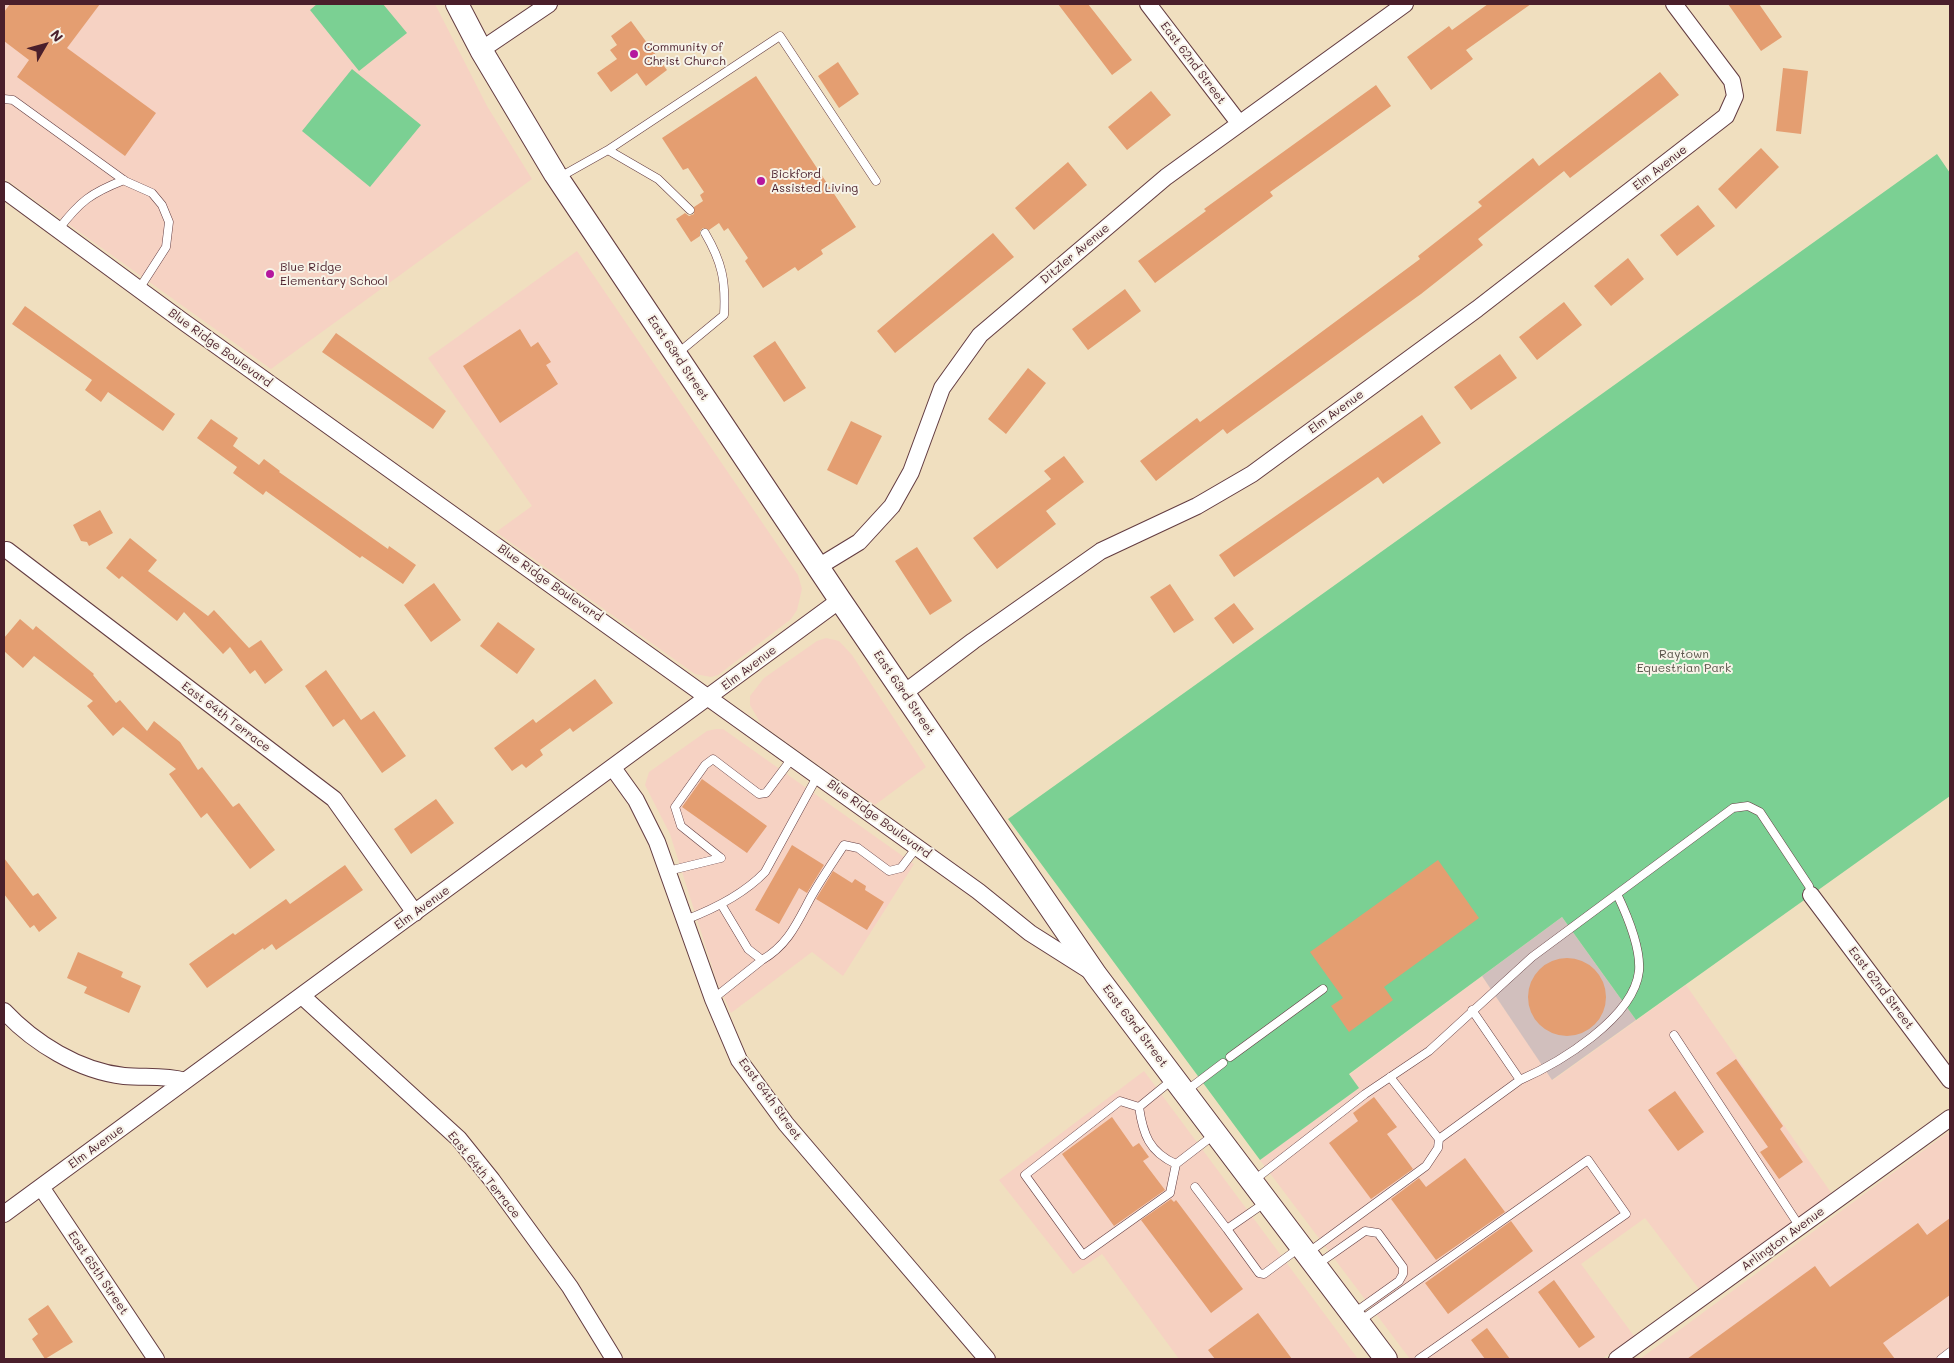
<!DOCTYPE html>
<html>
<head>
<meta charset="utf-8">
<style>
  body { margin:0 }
  #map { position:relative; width:1954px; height:1363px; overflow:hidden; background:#f0dfbf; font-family:Mali,sans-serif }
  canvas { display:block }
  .frame { position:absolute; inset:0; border:5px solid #4a1f2b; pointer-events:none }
  .north { position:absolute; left:20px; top:20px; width:50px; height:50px; -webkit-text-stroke:4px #f7f3e8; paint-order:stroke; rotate:52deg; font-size:14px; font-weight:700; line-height:20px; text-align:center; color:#4a1f2b }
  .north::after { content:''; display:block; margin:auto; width:18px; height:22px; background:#4a1f2b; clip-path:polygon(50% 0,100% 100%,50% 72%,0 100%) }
</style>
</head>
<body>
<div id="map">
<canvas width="1954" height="1363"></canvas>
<div class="frame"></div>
<div class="north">N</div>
</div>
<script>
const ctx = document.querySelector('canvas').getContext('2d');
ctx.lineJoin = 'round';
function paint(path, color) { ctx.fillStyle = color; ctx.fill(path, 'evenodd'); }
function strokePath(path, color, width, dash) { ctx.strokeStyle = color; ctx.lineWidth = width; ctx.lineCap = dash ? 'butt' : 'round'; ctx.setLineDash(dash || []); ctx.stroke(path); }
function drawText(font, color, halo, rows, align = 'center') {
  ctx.font = font + ' Mali,sans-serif'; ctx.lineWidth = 4; ctx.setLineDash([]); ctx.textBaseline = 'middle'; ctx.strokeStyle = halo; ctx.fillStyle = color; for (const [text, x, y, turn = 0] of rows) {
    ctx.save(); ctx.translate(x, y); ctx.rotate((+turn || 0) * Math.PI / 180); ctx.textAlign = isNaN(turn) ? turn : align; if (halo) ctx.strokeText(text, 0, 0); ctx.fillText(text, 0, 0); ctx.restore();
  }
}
const built = new Path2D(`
  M4,4H435L487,106L532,179L271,369L4,178Z
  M577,251L798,575L802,589L797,610L791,619L718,675L711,677L695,674L496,532L532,506L428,358Z
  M826,638L839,641L852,655L926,767L875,805L761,724L750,705V696L764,678L817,641Z
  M716,729H723L914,864L843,976L812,952L731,1013L716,979L670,834L645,785L649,772L707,731Z
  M1482,976L1553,1080L1686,985L1832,1194L1699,1289L1645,1218L1581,1264L1634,1336L1602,1359H1410L1260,1160L1359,1088L1349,1075Z
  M1144,1071L1358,1359H1179L1102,1254L1073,1274L999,1180Z
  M1950,1131V1359H1640Z`);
const industrial = new Path2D(`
  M1562,917L1636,1020L1552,1080L1482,976Z`);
const green = new Path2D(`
  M317,4H383L407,33L359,71L310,10Z
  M352,69L421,125L370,187L302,131Z
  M1937,154L1950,173V796L1636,1020L1562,917L1349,1074L1359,1088L1260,1160L1008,819Z`);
const building = new Path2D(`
  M10,4H100L67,48L156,113L125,156L17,77L29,60L4,41V12Z
  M1058,4H1088L1132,60L1112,75Z
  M1488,4H1531L1466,50L1473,59L1431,90L1407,57L1449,26L1452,30Z
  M1728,4H1759L1782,37L1761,51Z
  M631,21L667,70L646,86L637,73L611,92L597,73L617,59L610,50L617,45L611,36Z
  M838,62L859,94L839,108L818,76Z
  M1783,68L1808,71L1801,134L1776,131Z
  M1660,72L1679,95L1570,178L1564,171L1478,239L1483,245L1421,294L1227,434L1223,429L1156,481L1140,461L1197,418L1200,422L1420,259L1418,256L1482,206L1478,202L1533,158L1539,166Z
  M756,76L856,227L821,250L823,254L798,271L795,267L763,288L745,261L748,258L728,228L724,231L719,223L709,230L703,228L700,231V236L691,242L676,219L685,213L689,216L694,214V207L703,201L700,195L704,192L688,168L683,170L662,138Z
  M1376,85L1391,106L1270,192L1273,196L1155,283L1138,261L1206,211L1204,209Z
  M1151,91L1171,115L1127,150L1108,127Z
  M1761,148L1779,167L1736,209L1718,189Z
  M1068,162L1087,185L1034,230L1015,208Z
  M1698,205L1715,226L1677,256L1660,235Z
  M993,233L1014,257L895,353L877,331Z
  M1628,258L1644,279L1611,306L1594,286Z
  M1125,289L1141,311L1088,350L1072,329Z
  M1564,302L1582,325L1537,360L1519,337Z
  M25,306L175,414L163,431L108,392L101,402L85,390L92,380L12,324Z
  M520,329L531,347L538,342L551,362L546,365L558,384L500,423L463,366Z
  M336,333L446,411L433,429L322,352Z
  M775,341L806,388L784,402L753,356Z
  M1500,354L1517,378L1471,410L1454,387Z
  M1028,368L1046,383L1006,434L988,419Z
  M1422,415L1441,443L1383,484L1378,477L1234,577L1219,555Z
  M211,419L238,438L233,446L259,465L264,459L280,471L279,472L388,549L389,546L416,565L403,584L362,556L360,558L266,491L263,495L233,473L237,467L197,438Z
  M851,421L882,436L857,485L827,470Z
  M1064,456L1084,482L1046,511L1056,524L997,569L973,538L1051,479L1044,471Z
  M100,510L113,533L89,546L87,542L81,541L73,525Z
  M130,538L157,560L148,571L208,616L214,610L249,648L261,640L283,670L265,684L255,670L250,674L230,647L223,654L184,612L177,621L122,576L119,579L106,568Z
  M917,547L952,601L930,615L895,561Z
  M434,583L461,620L431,642L404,605Z
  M1170,584L1194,620L1174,633L1150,597Z
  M1234,603L1254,629L1233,644L1214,618Z
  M20,619L33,630L36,626L94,674L93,675L116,703L120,700L147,731L154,721L180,742L198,770L202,767L233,807L239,803L275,850L250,869L207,813L201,818L169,774L176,769L123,727L113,736L87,706L93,701L34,656L23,668L4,651V638Z
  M498,622L535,649L517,674L480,646Z
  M326,670L361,720L374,711L406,756L382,773L344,719L333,727L305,686Z
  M595,679L613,703L573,732L570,728L540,750L543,755L526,768L522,764L512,771L494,748L533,719L536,723Z
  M702,779L767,826L747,853L682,807Z
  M436,799L454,823L411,854L394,829Z
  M792,845L824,865L807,893L799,888L779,924L755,910Z
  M4,858L33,896L38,893L57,918L39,932L34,925L30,928L4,894Z
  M1438,860L1479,918L1384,987L1393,1000L1349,1032L1331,1006L1343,998L1310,952Z
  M345,865L363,890L276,950L272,944L264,950L263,948L207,988L189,964L233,933L235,935L286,899L290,904Z
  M833,871L852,883L855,879L866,886L865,890L884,902L867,930L816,899Z
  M78,952L123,972L121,977L141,986L129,1013L84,993L87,987L67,978Z
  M1528 997a39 39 0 1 1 78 0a39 39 0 1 1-78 0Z
  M1736,1059L1783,1126L1780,1129L1803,1162L1779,1179L1760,1152L1768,1147L1716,1073Z
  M1675,1091L1704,1132L1678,1151L1648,1110Z
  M1374,1097L1397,1127L1387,1134L1413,1169L1371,1199L1329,1143L1358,1121L1353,1113Z
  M1112,1117L1133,1147L1139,1143L1149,1157L1143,1161L1165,1190L1114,1226L1062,1154Z
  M1465,1158L1505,1212L1436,1260L1391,1199L1419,1178L1426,1187Z
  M1171,1199L1174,1202L1176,1200L1243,1289L1211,1313L1141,1220Z
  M1950,1218V1295L1883,1343L1895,1359H1687L1815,1266L1830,1287L1918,1223L1927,1235Z
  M1511,1221L1533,1251L1448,1314L1425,1283Z
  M1554,1280L1595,1337L1579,1348L1538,1292Z
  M48,1305L73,1342L45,1359L32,1339L38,1334L28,1319Z
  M1258,1313L1292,1359H1215L1208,1350Z
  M1487,1328L1510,1359H1485L1471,1340Z`);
const lane = new Path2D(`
  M4,99L13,100L125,181L152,193L162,205L169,222L166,247L139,289
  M608,150L780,36L876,181
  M560,177L608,150L658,179L690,210
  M58,230C80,201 91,193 124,180
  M678,353L724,315C726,281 722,262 705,233
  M721,858L681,826L675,807L705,765L713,759L759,794L766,793L793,757
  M668,871L721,858
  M721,904L748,949L762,960C788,945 797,923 811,897C821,879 833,862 844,845L858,848L889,871L901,868L917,847
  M685,920C714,909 743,895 765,872L818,775
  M713,999L762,960
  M1674,1035L1800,1227
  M1230,1057L1323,989
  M1390,1077L1439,1139
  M1172,1080L1139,1107L1120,1101L1025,1175L1083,1255L1170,1193L1176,1164L1215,1134
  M1520,1080C1559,1063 1634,1018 1639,971C1641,947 1627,915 1617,894
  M1186,1091L1223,1063
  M1139,1107C1143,1134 1149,1152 1176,1164
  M1253,1181L1365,1094L1429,1051L1532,957L1733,808L1748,806L1760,812L1809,886L1811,895
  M1195,1187L1227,1229L1266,1202
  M1227,1229L1259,1273L1264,1274L1299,1248
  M1309,1252L1426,1166L1438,1148L1439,1139L1520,1080L1472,1010
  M1318,1264L1365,1231L1378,1233L1403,1267V1274L1399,1281L1354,1313
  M1360,1321L1588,1160L1626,1214L1419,1359
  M1941,1359L1950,1352`);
const street = new Path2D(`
  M1148,4L1239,123
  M481,50L549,4
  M4,190L181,320L978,891L1030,933L1090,971
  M7,550L334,799L415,913
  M818,567L859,542L892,506L911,472L942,388L980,335L1166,177L1405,4
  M904,693L973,641L1101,551L1197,506L1252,474L1477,309L1726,116L1735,96L1732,81L1674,4
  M613,768L636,800L657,842L713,999L739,1060L786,1124L987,1359
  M1811,895L1950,1080
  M302,996L459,1139L492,1180L570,1287L614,1359
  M4,1011C34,1043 79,1071 124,1076C144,1078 165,1075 185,1081
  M41,1187L156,1359
  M4,1214L840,600
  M1617,1359L1950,1118`);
const secondary = new Path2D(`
  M457,4L481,50L555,174L840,600L1096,975L1386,1359`);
const markers = [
  [634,54,5,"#b5179e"],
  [761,181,5,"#b5179e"],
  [270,274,5,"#b5179e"]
];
const poiNames = [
  ["Community of",644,47],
  ["Christ Church",644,61],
  ["Bickford",771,174],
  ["Assisted Living",771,188],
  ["Blue Ridge",280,267],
  ["Elementary School",280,281]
];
const streetNames = [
  ["East 62nd Street",1193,63,53],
  ["Elm Avenue",1660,168,-38],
  ["Ditzler Avenue",1075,254,-40],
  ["Blue Ridge Boulevard",220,348,36],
  ["East 63rd Street",678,358,56],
  ["Elm Avenue",1336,412,-36],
  ["Blue Ridge Boulevard",550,583,35],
  ["Elm Avenue",749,668,-37],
  ["East 63rd Street",904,693,56],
  ["East 64th Terrace",226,717,37],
  ["Blue Ridge Boulevard",879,819,36],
  ["Elm Avenue",422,908,-36],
  ["East 62nd Street",1881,988,53],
  ["East 63rd Street",1135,1026,53],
  ["East 64th Street",770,1099,54],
  ["Elm Avenue",96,1147,-36],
  ["East 64th Terrace",484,1175,51],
  ["Arlington Avenue",1783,1239,-36],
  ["East 65th Street",98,1273,56]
];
const parkNames = [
  ["Raytown",1684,654],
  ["Equestrian Park",1684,668]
];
paint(built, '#f6d2c3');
paint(industrial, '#d1bfbd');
paint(green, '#7bd093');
paint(building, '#e49e71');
strokePath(lane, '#633c41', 9);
strokePath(street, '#633c41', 18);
strokePath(secondary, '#633c41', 24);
strokePath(lane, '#fff', 8);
strokePath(street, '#fff', 16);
strokePath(secondary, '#fff', 22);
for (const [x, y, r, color] of markers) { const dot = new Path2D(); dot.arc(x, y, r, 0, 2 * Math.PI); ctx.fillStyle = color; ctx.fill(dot); strokePath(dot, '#f7f3e8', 2); }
drawText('12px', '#4a1f2b', '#f7f3e8', poiNames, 'left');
drawText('12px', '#4a1f2b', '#f7f3e8', streetNames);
drawText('12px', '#59544a', '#f7f3e8', parkNames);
</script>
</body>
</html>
